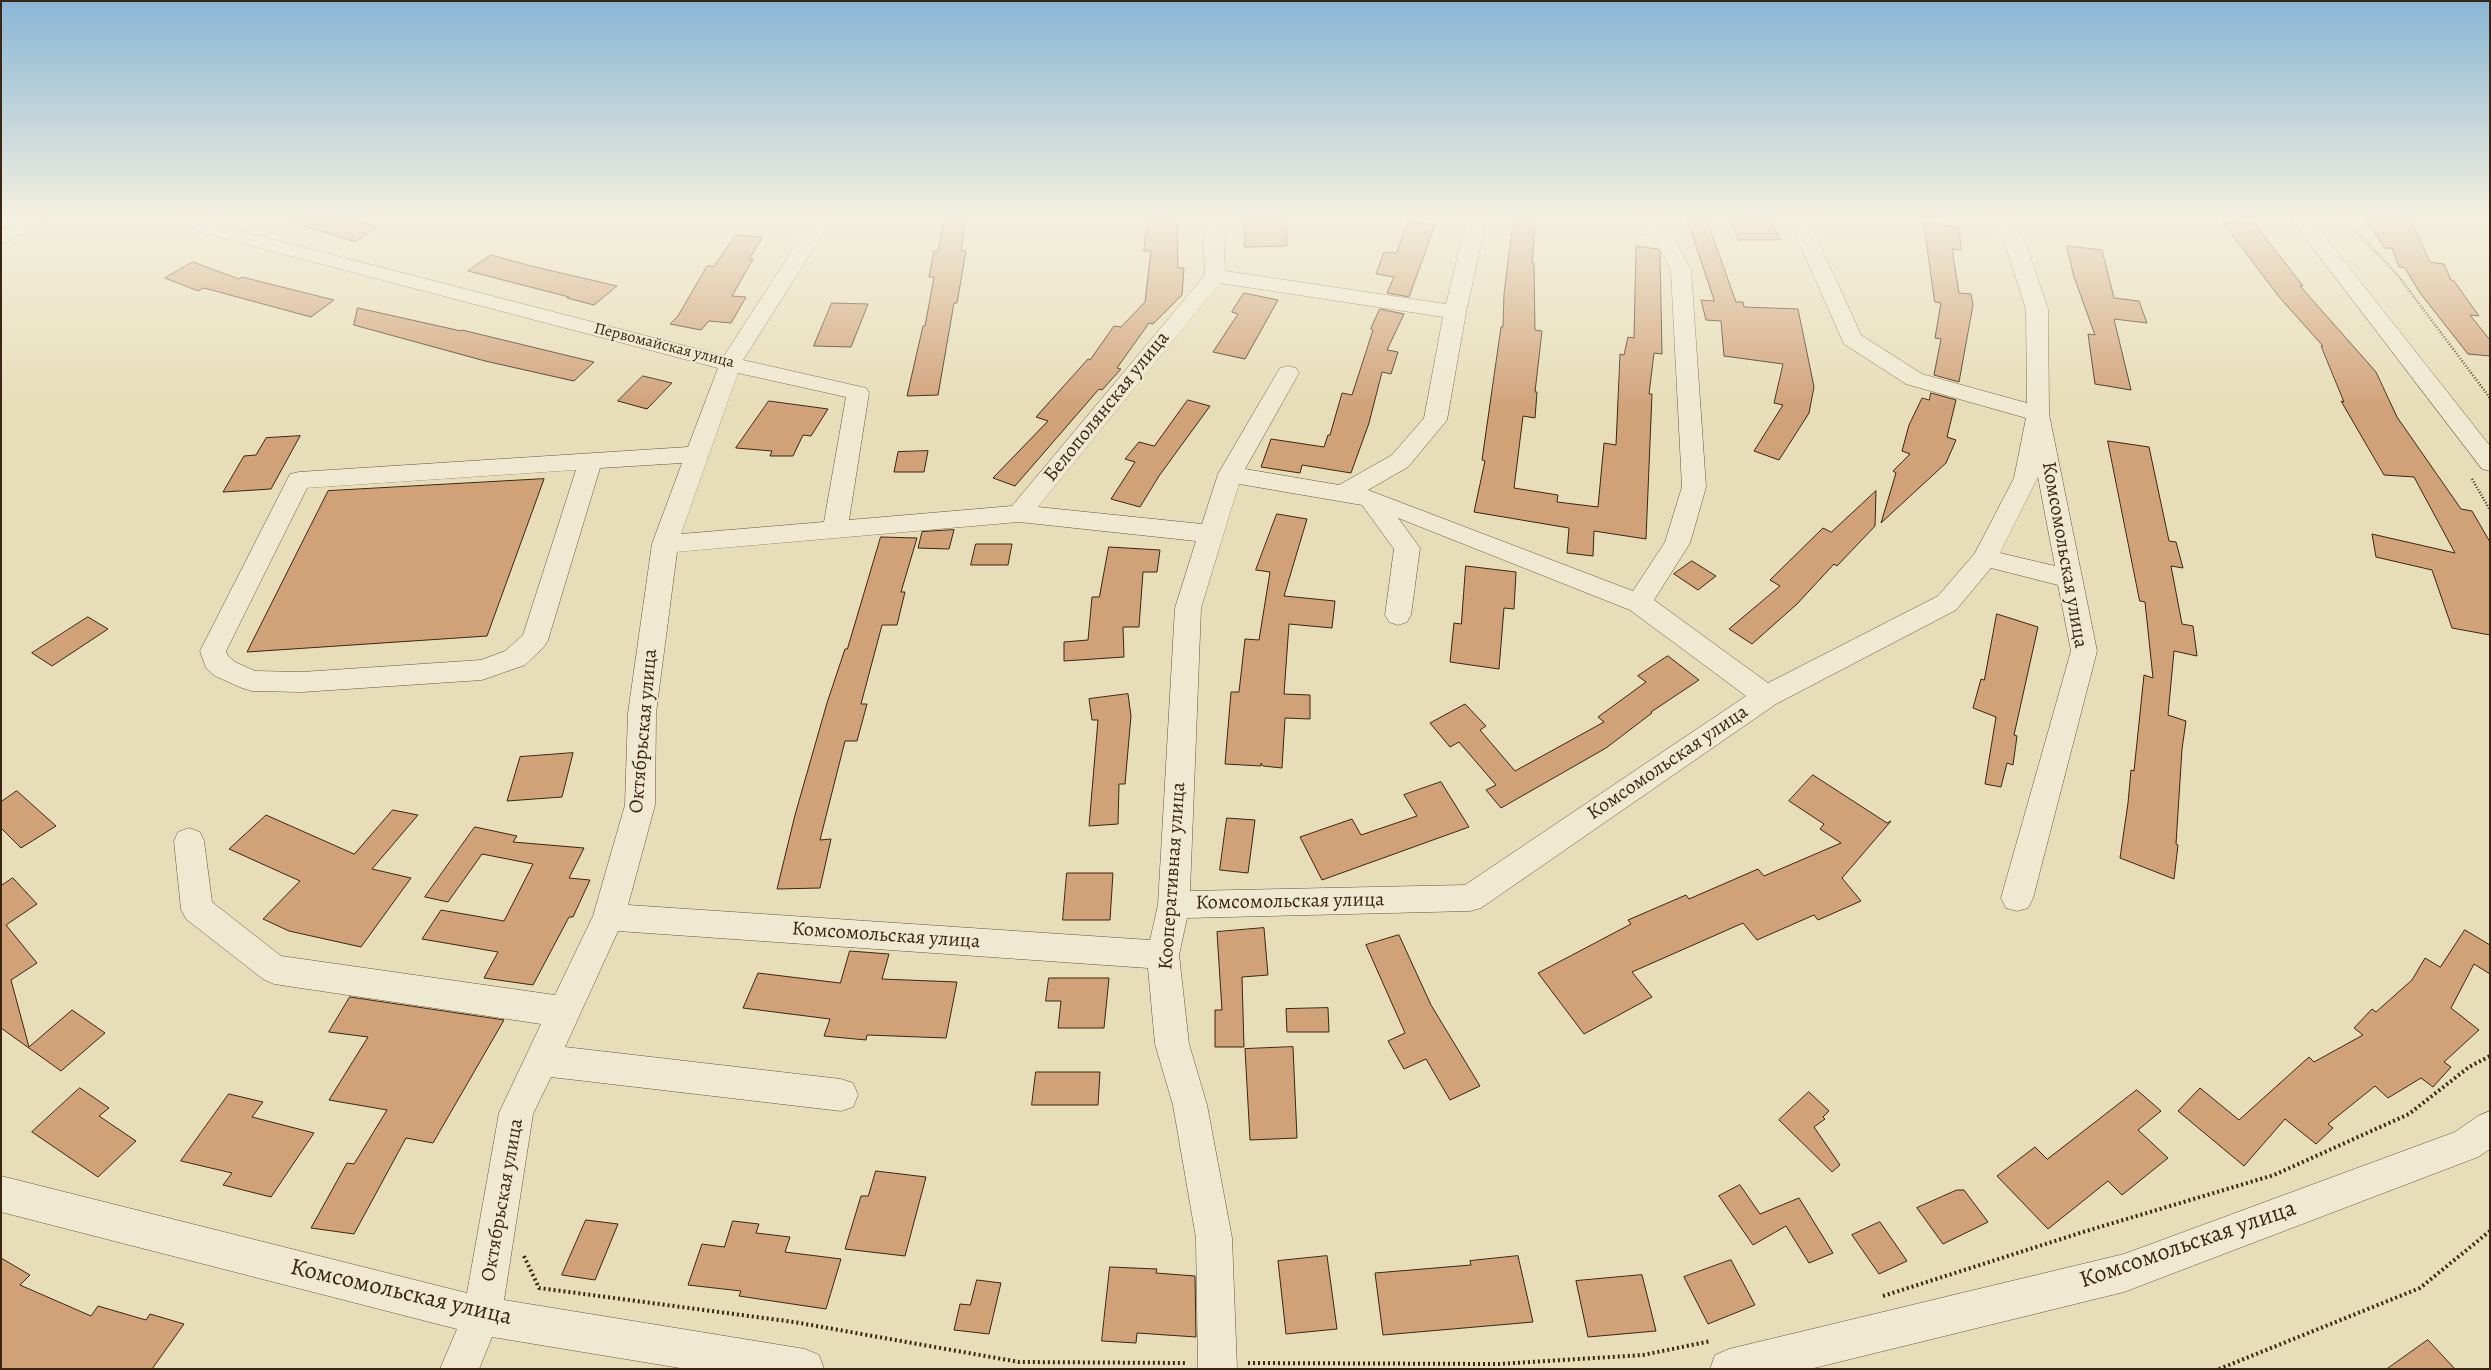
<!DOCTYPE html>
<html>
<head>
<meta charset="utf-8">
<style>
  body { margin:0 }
  #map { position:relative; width:2491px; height:1370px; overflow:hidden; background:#e7ddb8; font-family:Alegreya,serif }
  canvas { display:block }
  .frame { position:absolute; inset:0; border:2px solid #3a2613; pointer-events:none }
</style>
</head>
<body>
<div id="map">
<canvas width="2491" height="1370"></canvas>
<div class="frame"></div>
</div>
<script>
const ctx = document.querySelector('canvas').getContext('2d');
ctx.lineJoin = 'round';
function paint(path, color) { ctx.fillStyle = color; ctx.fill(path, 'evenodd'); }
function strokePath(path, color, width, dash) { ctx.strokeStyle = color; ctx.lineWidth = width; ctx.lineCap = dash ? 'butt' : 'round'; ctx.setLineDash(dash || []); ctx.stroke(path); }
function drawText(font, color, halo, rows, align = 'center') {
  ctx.font = font + ' Alegreya,serif'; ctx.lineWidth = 4; ctx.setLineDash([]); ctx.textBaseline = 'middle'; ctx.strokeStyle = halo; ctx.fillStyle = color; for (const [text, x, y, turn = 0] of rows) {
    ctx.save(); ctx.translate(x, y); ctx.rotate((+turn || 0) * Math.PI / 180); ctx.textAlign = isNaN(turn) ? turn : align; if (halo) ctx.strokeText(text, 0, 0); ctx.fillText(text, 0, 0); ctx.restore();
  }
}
const building = new Path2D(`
  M294,218H345L378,226L355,242L293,222Z
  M1148,218H1177L1178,268H1184L1182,295L1153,324L1149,323L1117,368L1121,369L1102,390L1099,389L1015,486L993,478L1048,421L1036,417L1088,359L1090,360L1114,326L1121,327L1145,302L1151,251H1144Z
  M1245,218H1286L1287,246L1245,247Z
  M1514,218H1536L1532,263H1534L1535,330L1542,331L1535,392H1537L1535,418L1523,416L1514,488L1558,495L1557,502L1598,507L1604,443L1616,445L1620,354L1624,355L1628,337L1634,338L1636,246L1658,249L1660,252L1662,354L1654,353L1649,394H1652L1646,539L1594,531L1593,556L1567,553L1569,528L1474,512L1485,461L1482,460L1501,327H1503L1504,294Z
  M1687,218H1706L1736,302H1743L1744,307L1798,309L1814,387L1809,413L1779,460L1754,451L1783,405L1774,403L1783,364L1724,356L1721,321L1706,320L1701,300L1714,301Z
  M1729,218H1770L1780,240H1739Z
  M2365,218H2410L2430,262L2444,264L2451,280L2454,281L2479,316L2470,315L2490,340V356L2468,354L2420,293L2405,268L2399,267L2392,248H2385Z
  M966,219L961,251H966L957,303H954L938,395L907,396L923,326H925L934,277H929L934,251H938L944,220Z
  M1408,221L1435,225L1409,297L1387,293L1394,277L1376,274L1384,252L1396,253Z
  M1924,222L1959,227L1961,250L1952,249L1959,293L1971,294L1973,305L1959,382L1934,375L1941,339L1935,338L1941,303L1935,302Z
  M2223,222L2255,224L2303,286H2300L2376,372L2397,417L2461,509L2472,511L2490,542V635L2452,628L2432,570L2376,557L2372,534L2455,553L2414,477L2384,475L2341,401L2344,402L2321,346H2323L2280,298Z
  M736,235L763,237L749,259H753L732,296L746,297L731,323L709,321L701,330L670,324L678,316L707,266H714Z
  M2067,246L2102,250L2114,298L2139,301L2147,323L2114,319L2131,390L2095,384L2088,334L2095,335L2074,277Z
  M491,255L531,266L617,286L594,305L567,298L569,297L468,271Z
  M193,262L239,279L242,277L334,300L311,317L204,288L198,291L165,278Z
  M1244,293L1278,300L1245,359L1213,352L1238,314L1232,312Z
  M832,303L868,304L851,347L814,346Z
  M358,308L461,331L462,330L594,362L574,381L485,361L354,325Z
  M1380,309L1404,314L1387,350L1398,352L1391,374L1382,372L1369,423L1351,473L1302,465L1300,473L1261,467L1271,439L1324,447L1328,435H1330L1342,393L1352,395L1373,330L1371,329Z
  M643,376L672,383L647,409L618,401Z
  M1931,393L1956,400L1947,437L1956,440L1946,463L1881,523L1896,473L1893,471L1910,454L1902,451L1909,425L1922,398L1929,400Z
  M1188,400L1210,406L1159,476L1140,507L1111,499L1135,462L1125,459L1139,442L1154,446Z
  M769,401L828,409L811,436L803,435L793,456H770L772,451L736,448Z
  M300,436L271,489L223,492L244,456L256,455L266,438Z
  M2108,441L2149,447L2169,541L2176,542L2183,568L2171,566L2182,624L2193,626L2197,656L2174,651L2168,715L2186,721L2182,749L2176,844L2178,845L2174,879L2120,858L2128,803L2131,770L2134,771L2144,675L2153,678L2145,602L2140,601Z
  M928,451L924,472H894L898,452Z
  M544,479L487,636L247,652L328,491Z
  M1876,491L1875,526L1837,566L1834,564L1797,604L1752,644L1729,629L1780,586L1770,580L1823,528L1831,532Z
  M1277,514L1307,519L1284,596L1335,601L1332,628L1289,624L1284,694L1310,695V719L1285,718L1282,768L1263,766L1261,763V766L1225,764L1231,692H1239L1245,639L1259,640L1270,572L1256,570Z
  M954,530L949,549L918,548L922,532Z
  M881,537L917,538L901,592H905L897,625H882L861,704H867L857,741H845L820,840L831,839L820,888L777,889L795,815L827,703L845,649H847Z
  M976,544H1012L1008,565H971Z
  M1109,547L1160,550L1157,572H1143L1139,627H1123L1124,657L1064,661V642L1088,640L1092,597H1099Z
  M1692,561L1716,576L1698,590L1674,574Z
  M1466,566L1516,572L1514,609L1504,608L1499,669L1450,662L1454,623L1461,624Z
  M1997,614L2038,627L2014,735L2017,736L2013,765L2007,763L2001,787L1985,784L1996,717L1973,708L1981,679L1984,680Z
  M88,617L108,629L52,666L32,653Z
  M1668,656L1699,680L1651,712L1652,713L1606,748L1501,808L1486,790L1496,785L1459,742L1450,747L1430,723L1465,704L1486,726L1480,730L1515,771L1604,722L1598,717L1646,682L1638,676Z
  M1128,694L1131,716L1125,784H1119L1118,824L1089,826L1098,720H1092L1089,699Z
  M573,753L562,797L507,801L520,757Z
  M1813,775L1887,823L1891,821L1842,878L1861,901L1818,920L1814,915L1757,940L1743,923L1632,972L1652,997L1584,1034L1538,973L1631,924L1628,920L1686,895L1689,899L1758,869L1764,876L1841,843L1820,829L1824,824L1789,801Z
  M1441,782L1469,827L1322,880L1300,837L1352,819L1361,835L1417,816L1404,795Z
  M17,791L56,826L21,848L1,828V802Z
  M393,810L418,815L372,869L411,878L361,947L289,931L263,919L300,881L229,849L266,815L354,854Z
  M1227,818L1255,820L1248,873L1220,870Z
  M475,827L517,836L513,842L584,848L569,878L590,880L573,917H569L533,985L484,978L498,952L422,939L441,910L504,921L533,864L482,854L448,902L425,897Z
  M1067,873H1113L1110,920H1063Z
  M13,878L37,904L6,925L37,963L11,980L29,1047L72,1010L105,1033L61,1071L1,1028V886Z
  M1264,928L1268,975L1242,977L1244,1047H1215V1010H1222L1217,932Z
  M2465,930L2490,945V974L2474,964L2451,1008L2479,1030L2444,1062L2451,1067L2433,1087L2421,1078L2388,1098L2375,1086L2328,1124L2333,1128L2316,1144L2285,1119L2244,1166L2178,1111L2200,1088L2239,1120L2309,1057L2314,1062L2363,1035L2354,1028L2372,1009L2376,1012L2412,980L2425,958L2440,967Z
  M1399,935L1431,1005L1480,1086L1450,1100L1426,1059L1404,1069L1388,1041L1405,1033L1366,945Z
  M850,951L889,954L882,979L957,982L946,1038L867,1035L866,1040L824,1036L830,1019L743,1008L758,973L840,983Z
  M1049,978H1109L1104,1028H1058L1061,1001H1046Z
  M350,997L504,1020L433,1143L406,1138L354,1234L311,1228L347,1163L354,1164L387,1110L329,1100L368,1037L329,1032Z
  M1328,1008L1329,1032H1287L1286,1009Z
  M1293,1047L1297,1138L1250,1140L1245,1049Z
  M1036,1072H1100L1098,1105H1032Z
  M80,1088L109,1108L99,1116L136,1141L98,1177L32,1132Z
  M2137,1090L2161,1111L2138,1130L2168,1158L2122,1195L2108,1181L2048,1229L1997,1176L2035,1147L2047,1159Z
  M1809,1092L1829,1111L1823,1117L1825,1119L1814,1127L1840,1165L1832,1172L1779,1120Z
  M229,1094L263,1102L252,1117L314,1133L271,1197L223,1185L232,1173L181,1161Z
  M876,1171L926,1177L905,1256L845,1249L861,1196H868Z
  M1740,1185L1760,1214L1799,1198L1833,1253L1809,1263L1786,1226L1753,1245L1719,1196Z
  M1957,1190H1964L1988,1222L1943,1244L1917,1208Z
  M586,1220L618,1224L595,1280L562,1275Z
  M733,1221L759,1224L756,1233L790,1237L785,1252L841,1259L826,1309L739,1296L741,1291L688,1285L702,1244L724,1247Z
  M1880,1222L1907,1261L1879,1274L1852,1235Z
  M1327,1256L1337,1329L1286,1334L1278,1261Z
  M1518,1256L1533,1322L1383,1335L1375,1273L1471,1265L1470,1261Z
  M1,1258L30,1275L20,1285L91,1316L98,1306L146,1320L150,1314L184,1324L152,1369H1Z
  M1731,1260L1755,1305L1708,1324L1684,1277Z
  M1110,1267L1157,1269L1156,1273L1195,1276L1196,1337L1137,1333L1136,1343L1102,1341Z
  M1642,1275L1656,1331L1588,1337L1576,1281Z
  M977,1280L1001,1283L989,1334L954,1330L960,1304L970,1305Z
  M2428,1340L2455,1369H2387Z`);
const pathFar1 = new Path2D(`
  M2343,218L2396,273L2490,398
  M2472,479L2490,510`);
const path = new Path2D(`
  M524,1256L539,1288L794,1322L1019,1362L1185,1363
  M1883,1296L2083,1232L2274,1175L2409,1114L2469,1067L2490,1056
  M1248,1363L1498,1364L1643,1355L1711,1341
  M2219,1369L2420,1288L2490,1231`);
const minor = new Path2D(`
  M24,218H49L46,222L1,244V230Z
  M171,218H199L221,226L724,356L813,218H833L743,360L866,388L869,393L849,520L1012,506L1205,275L1203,218H1223L1225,271L1446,304L1467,218H1487L1466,312L1447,420L1408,467L1368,490L1633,591L1665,542L1682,487L1671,270L1657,243L1626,218H1648L1672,236L1691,270L1706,487L1690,543L1654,600L1768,683L1938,596L1975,553L2014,478L2026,418L1906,384L1844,344L1788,218H1808L1861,335L1922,374L2027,403L2026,309L2005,243L1987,218H2007L2025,242L2048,309L2049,414L2097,651L2033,898L2028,908L2017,911L2006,908L2001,898L2071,651L2058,585L1991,568L1956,610L1776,704L1481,908L1470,911L1187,918L1179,955L1189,1044L1207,1105L1232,1238L1237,1369H1198L1196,1238L1173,1105L1155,1044L1148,968L618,931L565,1047L841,1079L853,1083L858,1095L853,1107L841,1111L551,1077L533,1114L504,1300L805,1349L819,1355L824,1369H686L492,1337L479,1369H440L457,1329L1,1212V1176L467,1293L499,1113L541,1024L274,984L263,979L186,919L181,909L174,841L178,832L189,828L200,832L204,841L212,902L281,956L555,995L593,916L625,805L628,713L652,544L682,463L600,468L548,640L544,647L525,665L482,680L302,692L252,691L242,688L215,676L206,668L200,651L290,474L299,472L688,447L718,368L207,234L174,222ZM1220,283L1443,317L1424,418L1392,455L1339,485L1245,469L1299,373L1296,368L1288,366L1280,368L1277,373L1218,474L1202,524L1038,507ZM738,373L846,397L824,522L681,534ZM576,470L523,635L505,651L481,660L302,672L255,671L235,662L228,656L226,651L307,488ZM2038,477L2055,566L2000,553ZM1239,484L1362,505L1394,549L1385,615L1389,622L1398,625L1407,622L1411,615L1420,548L1398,518L1630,610L1746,696L1465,885L1190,891L1201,608ZM1019,522L1196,541L1175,608L1158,905L1150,940L628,905L655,805L656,713L677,552Z
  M2290,218H2310L2490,446V471L2482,469Z
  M2490,1111V1149L2478,1157L2124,1292L1810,1369H1710L1715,1355L1729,1349L2124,1254L2455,1132L2478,1116Z`);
const farStreetnames = [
  ["Первомайская улица",664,346,14]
];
const streetNames = [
  ["Белополянская улица",1107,407,-51],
  ["Комсомольская улица",2064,555,80],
  ["Октябрьская улица",644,731,-85],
  ["Комсомольская улица",1668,763,-34],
  ["Кооперативная улица",1173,876,-86],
  ["Комсомольская улица",1290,902,-1],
  ["Комсомольская улица",886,936,4],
  ["Октябрьская улица",503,1200,-80]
];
const nearStreetnames = [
  ["Комсомольская улица",2188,1245,-19],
  ["Комсомольская улица",401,1293,13]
];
paint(building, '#d1a178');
strokePath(building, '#3a2613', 1);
strokePath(minor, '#65543c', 1);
strokePath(pathFar1, '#3a2613', 2.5, [1, 2]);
strokePath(path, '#3a2613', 4, [2, 3]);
paint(minor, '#efe9d1');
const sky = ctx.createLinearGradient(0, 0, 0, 410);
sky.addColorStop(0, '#89b6d5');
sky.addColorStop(0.53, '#f4f0df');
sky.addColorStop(1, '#f4f0df00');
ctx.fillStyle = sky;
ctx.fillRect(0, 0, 2491, 410);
drawText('16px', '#3a2613', '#efe9d1', farStreetnames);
drawText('20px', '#3a2613', '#efe9d1', streetNames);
drawText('24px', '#3a2613', '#efe9d1', nearStreetnames);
</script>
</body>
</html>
